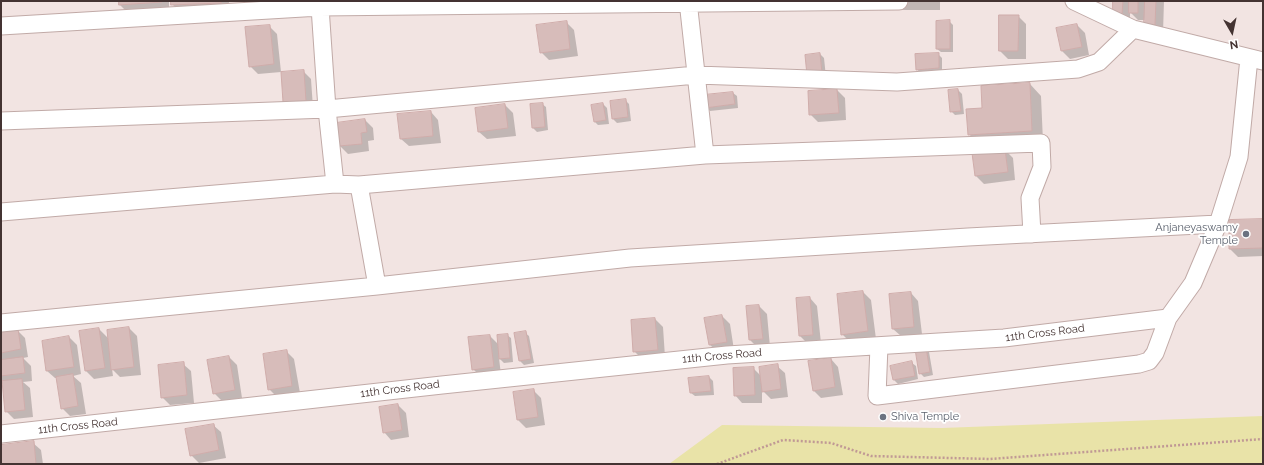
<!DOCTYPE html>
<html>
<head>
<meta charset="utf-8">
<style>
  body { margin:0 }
  #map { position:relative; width:1264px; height:465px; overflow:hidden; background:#f2e4e2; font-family:Raleway,sans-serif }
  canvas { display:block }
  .frame { position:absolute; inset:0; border:2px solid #443332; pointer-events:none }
  .north { position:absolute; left:1212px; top:12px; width:40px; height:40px; -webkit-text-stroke:3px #fff; paint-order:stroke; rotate:171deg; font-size:11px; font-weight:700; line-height:16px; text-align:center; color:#443332 }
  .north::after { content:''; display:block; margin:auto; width:14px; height:18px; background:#443332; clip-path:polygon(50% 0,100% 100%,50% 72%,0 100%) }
</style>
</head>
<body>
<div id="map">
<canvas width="1264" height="465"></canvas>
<div class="frame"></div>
<div class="north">N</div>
</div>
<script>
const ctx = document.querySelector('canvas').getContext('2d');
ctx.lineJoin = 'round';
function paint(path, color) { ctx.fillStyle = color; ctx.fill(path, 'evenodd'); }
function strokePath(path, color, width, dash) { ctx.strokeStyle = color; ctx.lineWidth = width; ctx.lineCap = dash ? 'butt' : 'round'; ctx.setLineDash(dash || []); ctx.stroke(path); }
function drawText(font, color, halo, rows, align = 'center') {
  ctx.font = font + ' Raleway,sans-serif'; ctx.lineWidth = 3.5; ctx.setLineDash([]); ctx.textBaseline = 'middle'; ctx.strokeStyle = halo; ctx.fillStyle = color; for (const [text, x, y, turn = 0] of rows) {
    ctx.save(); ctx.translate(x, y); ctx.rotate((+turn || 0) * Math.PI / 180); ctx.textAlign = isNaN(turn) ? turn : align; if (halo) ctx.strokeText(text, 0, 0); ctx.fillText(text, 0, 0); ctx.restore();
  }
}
const green = new Path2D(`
  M1263,416V464H669L722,425L942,428Z`);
const shadow = new Path2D(`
  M120,1H169V9L128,13L120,5Z
  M172,1H229V10L180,12L172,4Z
  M248,1H284L248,6Z
  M883,1H940V10H892Z
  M1114,1H1164L1163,33L1145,20H1138L1130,12V22H1121Z
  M1018,16L1026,24V59H1008L1000,51Z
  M949,21L953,25V52H941L937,49Z
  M566,22L574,30L578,56L549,60L541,52Z
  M1077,25L1085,33L1089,55L1070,59L1062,51L1057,29Z
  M269,26L277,34L281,72L258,74L250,66Z
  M820,54L824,58L826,77L812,78Z
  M938,54L942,58V72L920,73L917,69Z
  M303,71L311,79L313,108L292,110L284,102Z
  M1030,84L1041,96L1043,142L980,146L969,134Z
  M837,90L845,98L846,120L818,122L810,114L809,92Z
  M958,90L962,94L964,114L955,115L951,111Z
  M733,93L737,96L738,108L710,111L706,107Z
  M625,100L629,104L631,121L617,123L613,119Z
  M542,104L546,107L548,130L537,132L533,128L531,105Z
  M603,104L607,108L609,124L598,125L595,122Z
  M505,105L513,113L516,136L487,139L479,132Z
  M431,112L438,120L441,143L409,146L401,139Z
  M365,120L373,128L374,140L368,141L369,151L348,154L340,146L338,124Z
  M1005,150L1013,158L1015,180L984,184L976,176Z
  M1263,220V256L1238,257L1230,249Z
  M863,292L871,300L876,339L850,342L842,334L838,295Z
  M911,293L918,301L922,334L901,336L893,329Z
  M810,298L817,306L821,343L808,344L800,336Z
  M759,306L767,314L770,347L758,348L750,340Z
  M722,316L730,324L734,350L718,352L710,345Z
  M655,319L663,327L665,357L642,359L634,351Z
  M129,328L137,336L141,375L120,377L112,369L113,376L94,379L86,371L80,332L99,329L109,339Z
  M17,330L25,338L28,357L23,358L31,366L32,381L23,382L30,388L33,417L14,419L6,411L4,384H1V333Z
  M525,333L529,336L534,363L524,365L520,361L515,334Z
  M507,335L511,338L513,362L504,363L499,358L501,375L481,377L473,369L490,336L499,345Z
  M69,337L77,345L81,374L73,376L81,383L86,414L70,416L62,408L57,378H55L47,371Z
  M926,348L929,352L933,375L924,377L920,373Z
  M286,351L294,359L300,393L277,397L269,389Z
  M229,357L237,365L242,398L222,401L214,393Z
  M831,359L838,367L843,395L821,398L813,390Z
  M912,363L916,366L918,379L898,384L894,380Z
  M183,364L191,371L194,403L170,405L162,397Z
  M777,366L785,373L788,397L771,399L762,390V403H742L735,395L753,368L761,376Z
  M709,377L713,381L714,395L695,396L691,393Z
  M533,390L541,398L545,425L526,428L518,420L514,393Z
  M398,405L406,413L409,437L391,440L384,432Z
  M213,425L221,432L226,458L199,463L191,455Z
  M33,443L41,450L43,464H1V446Z`);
const building = new Path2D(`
  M119,1H162V2L119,5Z
  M171,1H221V3L171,5Z
  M1113,1H1123L1122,15H1113Z
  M1129,1H1138V13H1129Z
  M1145,1H1156L1155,25H1144Z
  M999,15H1019L1018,51H999Z
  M950,20V49H936V21Z
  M567,21L570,49L540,53L536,25Z
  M1077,24L1082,47L1061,51L1056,28Z
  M270,25L274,64L249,67L245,27Z
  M820,53L822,73L807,75L805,55Z
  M939,53V68L916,70L915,54Z
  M304,70L306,101L283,102L281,72Z
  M1030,83L1032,131L968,135L966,109L982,108L981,86Z
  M837,89L839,113L809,115L808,91Z
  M958,89L961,111L950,112L948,90Z
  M733,92L735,104L705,108L704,95Z
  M626,99L628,117L612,119L610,101Z
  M543,103L545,127L532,128L530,104Z
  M603,103L606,120L594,122L591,105Z
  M505,104L508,128L478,132L475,108Z
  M431,111L433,136L400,139L397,114Z
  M365,119L367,132L361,133L362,144L339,146L336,123Z
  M1005,149L1008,172L975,176L972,153Z
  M1263,219V248L1229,249V220Z
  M863,291L868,331L841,335L837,294Z
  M911,292L914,327L892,329L889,294Z
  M810,297L813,335L799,336L796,298Z
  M759,305L763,339L749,340L746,306Z
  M722,315L727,342L709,345L704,318Z
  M655,318L658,350L633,352L631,320Z
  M129,327L134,367L111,370L107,330Z
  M99,328L105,368L85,371L79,331Z
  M18,329L21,349L1,353V332Z
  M526,331L531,359L519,361L514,333Z
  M508,334L510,358L499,359L497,335Z
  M490,335L494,367L472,370L468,337Z
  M69,336L74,367L46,371L42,341Z
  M926,347L930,372L919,374L915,349Z
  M287,350L292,386L268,390L263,354Z
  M229,356L235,390L213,394L207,360Z
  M23,357L25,373L1,376V360Z
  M831,358L835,387L813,391L808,361Z
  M912,361L915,376L893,380L890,366Z
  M184,362L187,395L161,398L158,365Z
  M778,364L781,389L762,392L759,367Z
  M754,367L755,395L734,396L733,368Z
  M73,374L78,406L61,409L56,377Z
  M709,376L711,391L690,393L688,378Z
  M22,379L25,410L5,412L2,381Z
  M534,389L538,417L517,420L513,392Z
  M398,404L402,430L383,433L379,407Z
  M214,424L219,450L190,456L185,429Z
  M34,441L36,464H1V445Z`);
const path = new Path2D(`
  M717,464L783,440L831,443L871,456L990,459L1263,439`);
const minor = new Path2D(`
  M688,1L705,155
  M1074,1L1133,29L1263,61
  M1,26L320,7
  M1,121L327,109L696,75L897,82L1078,69L1099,62L1133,29
  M335,184L327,109L320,7L899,1
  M359,185L377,286
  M1,212L335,184L359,185L705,155L1041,143L1042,167L1030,198L1032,234
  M1,323L377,286L630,258L968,237L1218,224
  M879,346L877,396L1139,364L1149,361L1155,353L1168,318
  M1,434L442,385L727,355L1004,338L1168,318L1193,283L1218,224L1239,157L1249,58`);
const markers = [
  [1246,234,4,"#6b7280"],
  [883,417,4,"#6b7280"]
];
const worshipNames = [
  ["Anjaneyaswamy",1238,228],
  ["Temple",1238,241],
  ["Shiva Temple",891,417,"left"]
];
const streetNames = [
  ["11th Cross Road",1045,333,-7],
  ["11th Cross Road",722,356,-5],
  ["11th Cross Road",400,389,-7],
  ["11th Cross Road",78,426,-6]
];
paint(green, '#e9e3a8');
paint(shadow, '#0003');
paint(building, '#d7bcba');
strokePath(building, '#cfacaa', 1);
strokePath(minor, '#c1aaa7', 19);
strokePath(path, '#c09995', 2.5, [2, 2]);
strokePath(minor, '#fff', 17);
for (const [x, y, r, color] of markers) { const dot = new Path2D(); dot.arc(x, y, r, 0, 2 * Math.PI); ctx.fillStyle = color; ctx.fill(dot); strokePath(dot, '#fff', 1.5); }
drawText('11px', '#5b616d', '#fff', worshipNames, 'right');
drawText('11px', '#443332', '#fff', streetNames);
</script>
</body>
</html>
